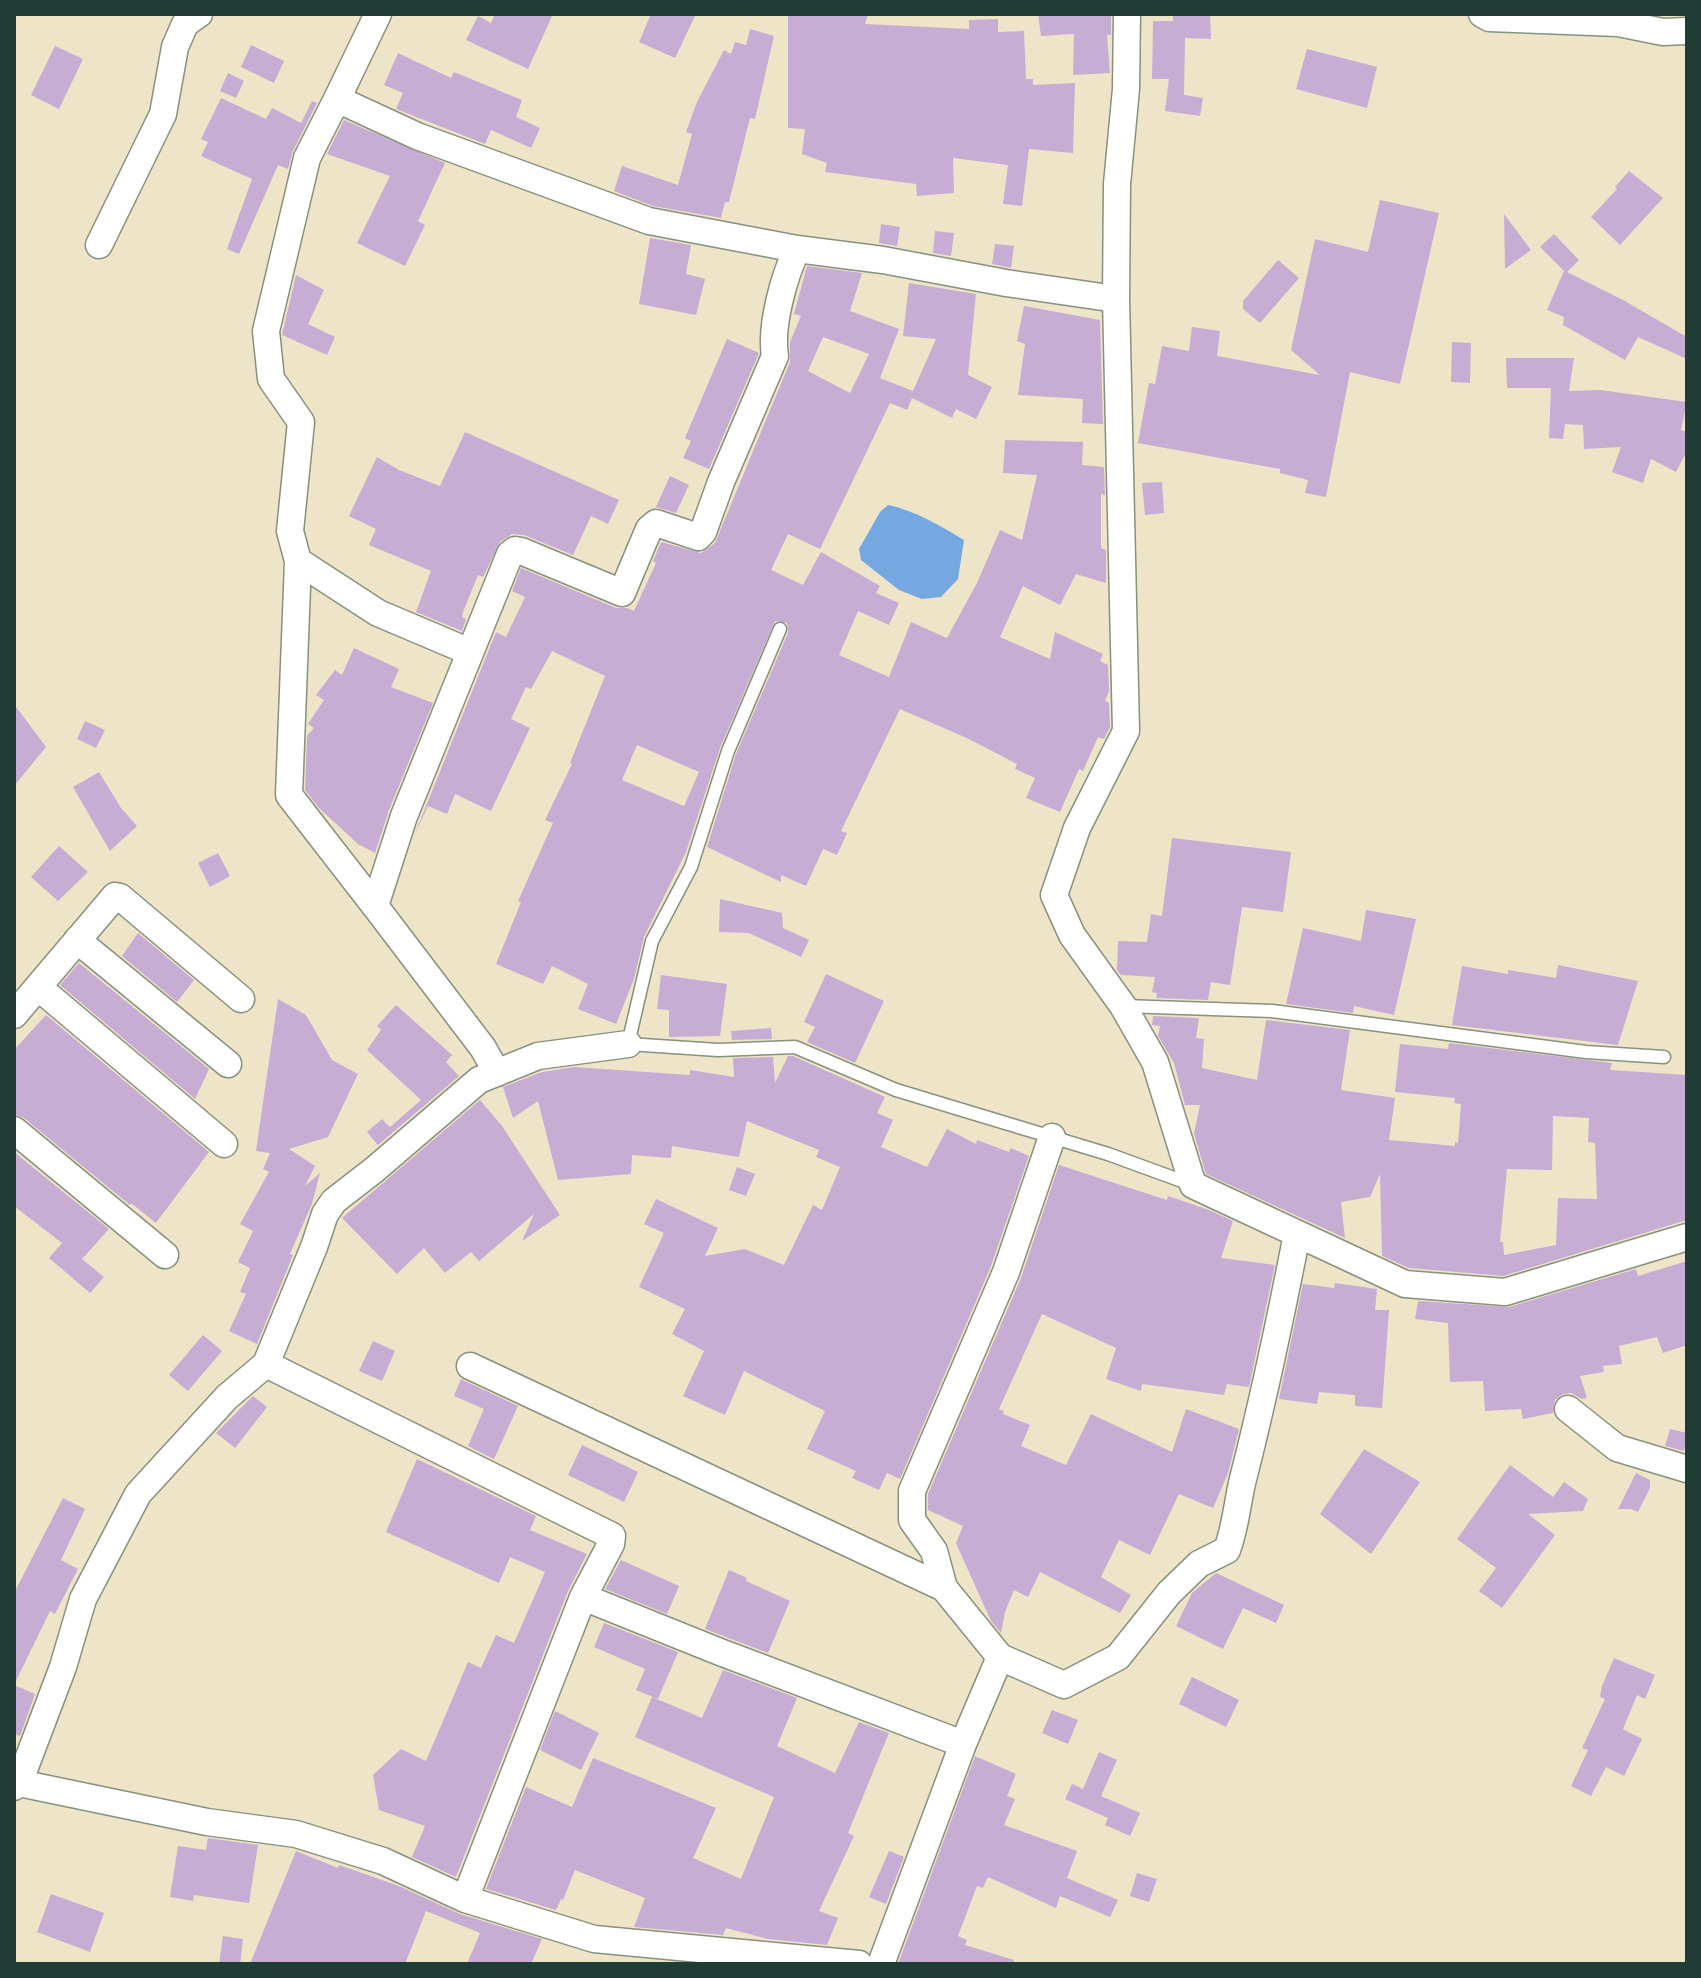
<!DOCTYPE html>
<html>
<head>
<meta charset="utf-8">
<style>
  body { margin:0 }
  #map { position:relative; width:1701px; height:1978px; overflow:hidden; background:#eee5c8; font-family:"Old Standard TT",serif }
  canvas { display:block }
  .frame { position:absolute; inset:0; border:16px solid #1f3d34; pointer-events:none }
</style>
</head>
<body>
<div id="map">
<canvas width="1701" height="1978"></canvas>
<div class="frame"></div>
</div>
<script>
const ctx = document.querySelector('canvas').getContext('2d');
ctx.lineJoin = 'round';
function paint(path, color) { ctx.fillStyle = color; ctx.fill(path, 'evenodd'); }
function strokePath(path, color, width, dash) { ctx.strokeStyle = color; ctx.lineWidth = width; ctx.lineCap = dash ? 'butt' : 'round'; ctx.setLineDash(dash || []); ctx.stroke(path); }
const water = new Path2D(`
  M888,505C916,511 939,525 964,540L958,579L941,597L922,599L899,590L861,560L859,549L880,512Z`);
const building = new Path2D(`
  M495,14H553L528,69L466,40L478,16L491,23Z
  M651,14H696L675,58L639,42Z
  M788,14H868L865,24L969,29V20L998,19V32L1024,31L1026,79H1033V85L1075,83L1073,153L1029,149L1022,206L1003,204L1008,165L953,158L954,193L917,196L916,184L825,172L827,163L802,154L805,129L788,128Z
  M1038,14H1111V35H1107L1110,73L1073,75L1074,34L1041,36Z
  M1173,14H1210L1211,39L1185,38L1184,95L1203,98L1200,116L1165,111L1169,79H1152L1153,21H1173Z
  M750,29L774,36L755,119L750,118L729,202H725L721,218L653,206L614,191L622,166L678,185L692,134L686,132L697,102L724,50L731,54L735,42L746,45Z
  M251,45L284,61L274,83L241,67Z
  M55,46L83,59L59,109L31,95Z
  M1307,49L1377,67L1367,108L1296,89Z
  M398,53L451,78L454,72L522,100L516,117L540,128L531,148L491,130L485,144L396,109L403,93L384,85Z
  M228,73L244,81L236,98L220,91Z
  M221,98L266,119L272,108L301,123L312,101L317,103L293,151L288,169L278,165L239,254L227,249L252,179L201,156L208,142L201,139Z
  M344,120L445,163L418,221L425,225L405,266L357,243L390,176L327,154Z
  M1629,171L1663,198L1620,245L1591,217L1617,189L1615,187Z
  M1380,200L1439,213L1400,384L1350,372L1326,497L1305,493L1308,480L1280,473V469L1138,443L1149,383L1155,384L1162,346L1189,351L1192,327L1220,331L1217,356L1320,375L1291,350L1315,239L1368,252Z
  M1504,214L1531,250L1505,269Z
  M881,224L900,227L897,246L879,243Z
  M935,231L954,233L951,256L933,253Z
  M1554,234L1579,260L1567,272L1623,300L1687,337V359L1638,337L1625,360L1563,325L1564,317L1547,310L1564,271L1540,247Z
  M650,238L691,245L686,274L705,279L696,315L639,304Z
  M995,244L1014,246L1011,268L992,264Z
  M1278,260L1299,278L1260,323L1243,309V301Z
  M807,266L862,273L850,311L899,329L880,378L913,391L936,339L903,336L909,283L976,294L968,375L992,387L976,419L956,409L952,418L912,398L907,410L890,403L820,549L788,534L771,570L803,585L821,552L880,586L876,593L899,603L889,625L858,611L839,655L889,677L911,622L947,638L977,583L1000,530L1022,540L1037,475L1003,473L1005,440L1083,442L1082,465L1104,467L1105,495L1101,494V548L1106,550V583L1076,574L1060,605L1023,586L1000,637L1050,659L1055,632L1103,654L1100,661L1108,665L1109,691L1105,701L1109,703L1110,727L1104,739L1098,737L1083,771L1079,769L1060,812L1026,798L1035,778L1015,769L1017,764L969,739L900,709L841,831L847,833L837,855L823,849L806,886L781,875V882L707,847L736,754L788,633L787,623L775,621L720,748L686,852L644,937L634,979L616,1024L578,1009L588,984L552,966L543,984L496,964L521,902L518,901L553,823L545,820L572,764L570,763L605,676L552,651L531,689L526,687L511,719L530,728L491,811L455,794L447,814L428,806L414,836L496,632L506,637L525,597L512,591L521,568L616,608H627L634,611L656,563L653,561L661,542L701,553L715,543L790,362V342L801,316L794,314ZM823,337L869,354L850,393L808,371ZM637,745L699,772L684,806L622,780Z
  M296,275L324,290L308,324L335,337L327,355L282,335Z
  M1024,306L1100,320L1103,424L1082,423L1083,399L1018,395L1025,344L1017,341Z
  M727,339L759,353L709,469L683,458L691,441L685,438Z
  M1452,342L1471,343L1470,383L1451,382Z
  M1506,358H1574L1569,391L1600,390L1687,402L1681,430L1687,432V451L1676,472L1651,459L1643,483L1612,472L1621,447L1584,449L1583,425L1565,424L1563,439L1549,438L1551,388H1507Z
  M465,432L619,500L608,524L591,516L573,555L524,535L512,534L500,542L483,577L478,575L463,612L462,617L466,619L462,631L416,612L431,571L369,545L376,529L349,516L377,457L399,470L440,486Z
  M670,476L689,485L676,513L656,507Z
  M1162,482L1164,513L1145,515L1142,483Z
  M354,648L399,669L391,687L433,703L389,810L375,853L358,844L319,808L305,790L307,736L314,728L308,724L324,700L316,695L335,670L342,675Z
  M14,704L46,747L14,786Z
  M85,721L105,730L96,748L77,739Z
  M99,772L121,808L137,826L110,851L73,787Z
  M1172,838L1291,852L1283,912L1242,907L1230,985L1211,982L1208,1000L1156,998L1157,993L1152,992L1155,977L1121,975L1117,970L1118,941L1147,942L1151,914L1162,916Z
  M59,846L88,872L58,901L31,877Z
  M218,853L230,876L210,887L198,863Z
  M720,899L782,913L783,928L809,940L801,957L749,933L719,932Z
  M1366,910L1416,919L1394,1015L1354,1006L1353,1013L1286,1004L1303,928L1361,941Z
  M138,933L194,980L177,1002L122,956Z
  M79,963L209,1069L195,1099L60,985Z
  M1558,965L1638,981L1618,1045L1452,1025L1462,966L1508,974V970L1556,978Z
  M826,974L884,1001L855,1063L807,1042L815,1027L804,1022Z
  M661,975L727,984L720,1036L669,1037V1010L657,1009Z
  M278,999L306,1015L332,1060L358,1074L328,1137L289,1149L315,1166L305,1186L320,1173L312,1204L290,1254L293,1255L257,1344L229,1331L246,1294L240,1292L250,1268L238,1262L253,1231L240,1224L269,1172L263,1169L270,1153L256,1151Z
  M396,1005L452,1055L446,1062L459,1076L378,1145L367,1132L382,1119L390,1127L421,1100L367,1050L381,1030L377,1026Z
  M46,1015L209,1152L156,1223L131,1203L130,1205L24,1118L14,1114V1050Z
  M1153,1016L1199,1018L1196,1038L1204,1039L1202,1068L1257,1080L1266,1020L1350,1030L1341,1090L1395,1098L1389,1140L1455,1146V1142L1458,1143L1461,1104L1454,1103L1455,1098L1395,1092L1400,1044L1448,1049L1449,1043L1612,1063L1610,1070L1687,1075V1220L1503,1276L1409,1268L1382,1256L1380,1174L1370,1197L1341,1202L1345,1238L1206,1174L1194,1134L1200,1105H1185L1174,1063L1158,1036L1160,1026L1152,1025ZM1553,1116L1589,1118L1588,1142L1595,1143L1597,1199L1558,1198L1556,1245L1504,1255L1503,1242H1500L1507,1169L1552,1170Z
  M771,1028L772,1039L732,1040L731,1031Z
  M788,1056H793L885,1097L877,1113L893,1120L881,1147L927,1167L947,1129L976,1144L977,1140L1009,1152L1011,1148L1029,1156L991,1266L900,1479L887,1473L879,1490L852,1478L856,1471L807,1449L825,1411L744,1371L725,1415L683,1396L704,1351L672,1334L685,1309L639,1287L664,1233L644,1224L656,1199L718,1228L705,1256L745,1249L784,1265L813,1205L822,1210L840,1167L816,1157L819,1150L747,1121L739,1157L672,1146L671,1158L632,1155L631,1174L558,1180L538,1101L513,1118L503,1087L542,1072L574,1067L690,1075V1070L734,1077L733,1058L773,1057L775,1083Z
  M480,1100L502,1126L560,1215L522,1241L534,1214L479,1261L471,1252L445,1273L424,1248L397,1274L342,1218Z
  M14,1152L109,1229L82,1259L104,1277L90,1293L49,1258L62,1243L14,1206Z
  M1059,1165L1167,1200L1168,1196L1209,1210L1233,1221L1221,1258L1275,1265L1249,1387L1227,1384L1224,1395L1142,1384L1141,1391L1106,1379L1116,1348L1042,1314L999,1409L1004,1411L1003,1414L1030,1425L1021,1446L1066,1465L1091,1414L1172,1452L1186,1409L1239,1429L1228,1473L1213,1508L1179,1494L1150,1555L1119,1540L1101,1577L1131,1595L1120,1613L1040,1572L1028,1597L1014,1590L1005,1612L1001,1633L991,1621L956,1543L963,1526L928,1510V1494L1021,1278Z
  M737,1167L755,1174L746,1196L729,1190Z
  M1687,1261V1345L1663,1353L1657,1337L1619,1346L1622,1364L1603,1366L1604,1372L1580,1376L1587,1398L1582,1399L1571,1393L1563,1394L1555,1400L1553,1413L1523,1419L1521,1409L1485,1411L1483,1381L1450,1382L1448,1323L1415,1319L1418,1301L1509,1307L1636,1269L1638,1276Z
  M1335,1283L1377,1289L1375,1310H1389L1382,1408L1355,1406V1395L1319,1392L1317,1404L1279,1399L1303,1284L1334,1288Z
  M203,1335L222,1351L188,1391L169,1375Z
  M373,1341L395,1351L382,1381L359,1371Z
  M461,1379L518,1406L494,1459L468,1446L484,1409L454,1396Z
  M253,1396L267,1407L235,1448L216,1433Z
  M1670,1429L1687,1433L1684,1451L1665,1446Z
  M582,1445L638,1472L624,1502L568,1475Z
  M1364,1449L1420,1482L1371,1554L1320,1514Z
  M417,1459L536,1516L530,1530L587,1554L568,1591L456,1877L412,1857L425,1826L379,1810L373,1775L401,1749L426,1761L468,1662L481,1668L496,1635L514,1643L545,1572L510,1557L499,1583L386,1532Z
  M1510,1465L1553,1497L1564,1482L1588,1499L1583,1511L1528,1514L1555,1535L1502,1608L1479,1591L1496,1568L1457,1539Z
  M1636,1473L1650,1480V1488L1638,1512L1631,1509H1618Z
  M63,1498L85,1509L61,1560L78,1569L55,1614L50,1611L14,1685V1593Z
  M621,1560L679,1586L667,1614L605,1589Z
  M729,1570L747,1578L746,1581L790,1601L768,1653L705,1629Z
  M1216,1573L1284,1605L1276,1623L1243,1608L1223,1649L1176,1626L1192,1593Z
  M604,1623L678,1652L658,1699L636,1690L645,1669L594,1647Z
  M1614,1658L1655,1675L1645,1699L1637,1695L1623,1729L1642,1739L1624,1776L1606,1767L1591,1796L1571,1786L1588,1750L1582,1748L1605,1699L1600,1697L1602,1686Z
  M723,1670L797,1698L777,1746L835,1773L859,1722L889,1733L848,1833L854,1836L819,1911L838,1918L827,1945L768,1939L726,1928L723,1935L634,1927L645,1898L575,1870L563,1900L561,1899L556,1910L486,1889L526,1787L572,1807L593,1758L716,1808L693,1858L741,1879L774,1797L635,1737L652,1697L702,1718Z
  M1192,1677L1239,1700L1226,1727L1179,1704Z
  M14,1685L35,1694L20,1736L14,1734Z
  M1052,1710L1078,1720L1068,1744L1042,1733Z
  M555,1711L599,1733L581,1770L540,1750Z
  M1099,1752L1117,1760L1101,1796L1140,1813L1130,1836L1105,1825L1108,1818L1065,1799L1072,1784L1083,1789Z
  M975,1756L1016,1774L1007,1796L1015,1799L1004,1825L1077,1851L1067,1878L1118,1900L1110,1917L1060,1896L1056,1908L988,1877L983,1888L977,1886L958,1936L967,1940L965,1945L1014,1960L1013,1964H898Z
  M208,1838L258,1845L249,1903L194,1895L193,1901L170,1897L178,1846L206,1850Z
  M296,1851L338,1868L339,1865L399,1886L460,1914L542,1939L531,1964H467L480,1933L426,1911L405,1964H250Z
  M889,1851L904,1857L886,1904L869,1897Z
  M1137,1873L1157,1879L1149,1902L1130,1896Z
  M51,1894L104,1913L90,1952L37,1932Z
  M223,1936L243,1939L240,1964H219Z`);
const lane = new Path2D(`
  M780,629L728,751L691,867L652,941L628,1044L718,1050L795,1047L896,1090L1108,1154L1193,1185
  M1123,1006L1272,1011L1586,1052L1664,1057`);
const street = new Path2D(`
  M378,14L337,99L417,136L649,221L797,249L883,260L1006,283L1116,299
  M1127,14L1126,89L1117,184L1116,299L1126,731L1077,828L1054,895L1072,935L1123,1006L1155,1062L1193,1185L1405,1284L1505,1292L1687,1237
  M1482,14L1489,18L1618,23L1663,32L1687,31
  M337,99L307,158L266,331L271,379L301,422L290,531L298,561L378,613L470,652
  M99,245L163,114L175,47L185,24L199,14
  M298,561L289,795L375,906L404,816L510,554L515,550L521,551L622,593L649,529L656,523L698,537L703,532L721,482L775,356C770,325 784,277 797,249
  M375,906L483,1048L497,1073
  M77,940L228,1064
  M38,987L224,1144
  M14,1015L115,896L120,897L241,999
  M14,1130L165,1255
  M266,1364L314,1247L325,1214L334,1201L374,1170L479,1080L538,1056L628,1044
  M470,1366L944,1588L1000,1657
  M1568,1409L1617,1448L1687,1469
  M944,1588L934,1551L912,1520V1491L1006,1272L1052,1137
  M583,1597L720,1652L963,1744
  M14,1787L19,1783L63,1667L83,1599L138,1494L227,1397L266,1364L612,1536L611,1544L583,1597L465,1899L383,1861L296,1834L207,1822L19,1783
  M465,1899L594,1939L859,1964
  M881,1964L963,1744L1000,1657L1064,1685L1118,1657L1169,1593L1199,1564L1227,1550C1236,1526 1237,1503 1243,1479C1264,1397 1281,1316 1297,1234`);
paint(water, '#75a7e0');
paint(building, '#c7acd4');
strokePath(lane, '#86917e', 15);
strokePath(street, '#86917e', 29);
strokePath(lane, '#fff', 12);
strokePath(street, '#fff', 26);
</script>
</body>
</html>
